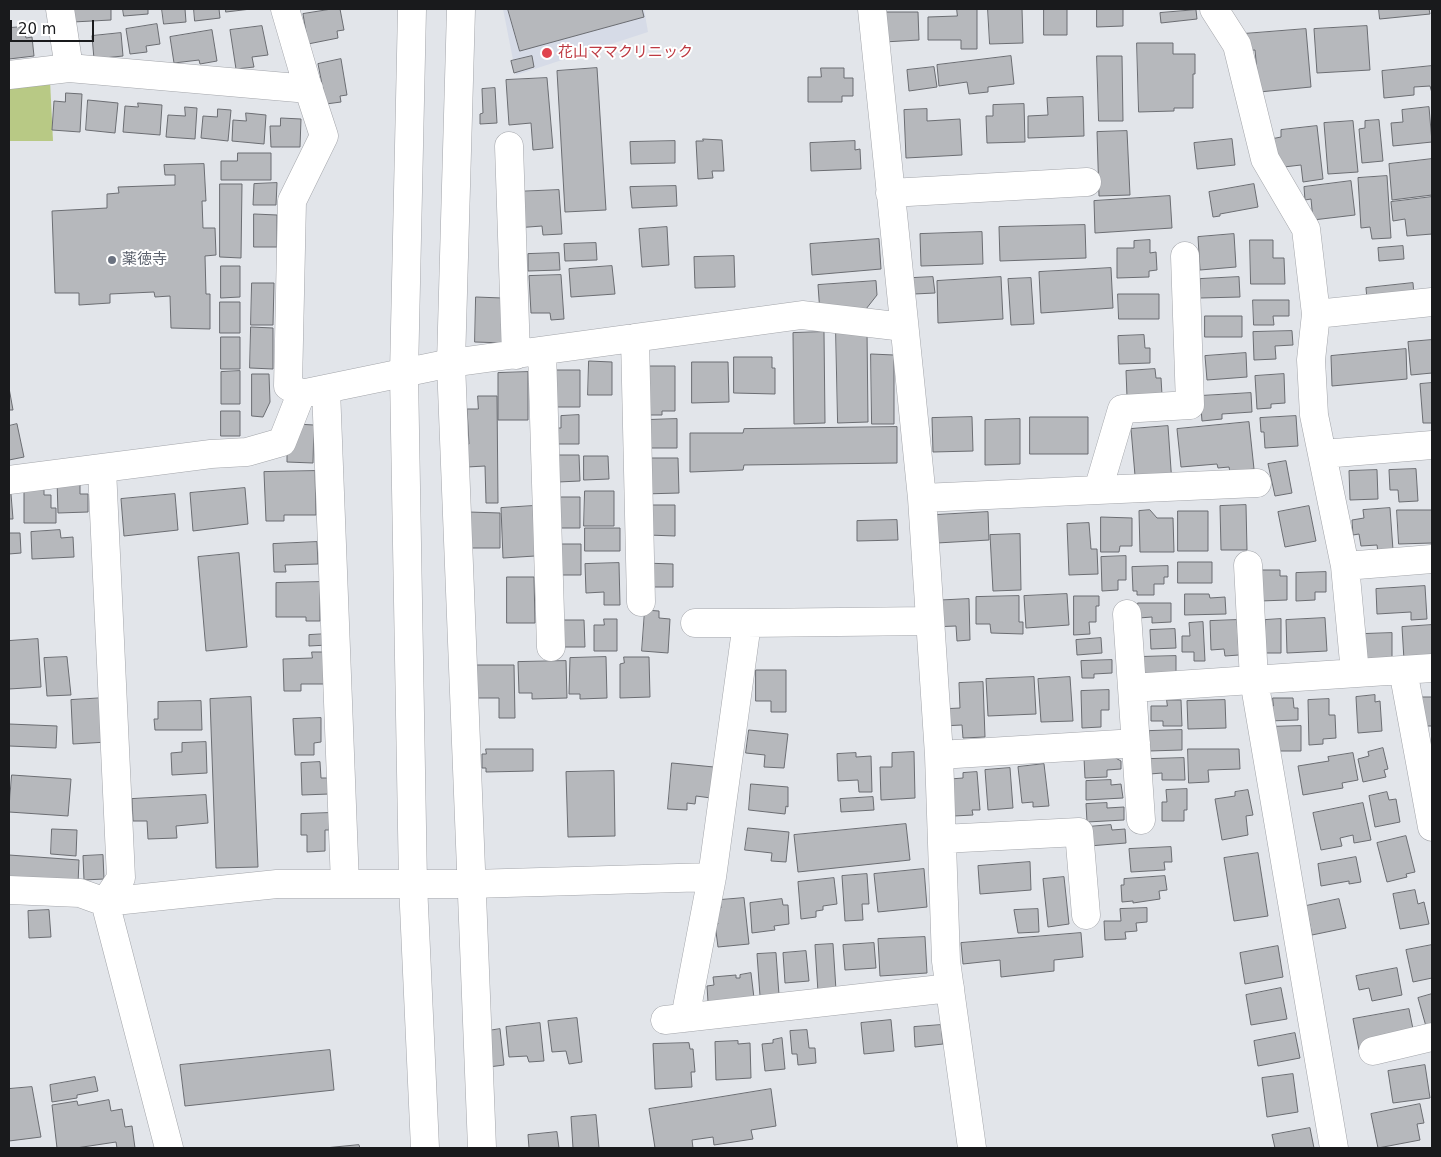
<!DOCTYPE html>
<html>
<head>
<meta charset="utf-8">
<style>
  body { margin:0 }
  #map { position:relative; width:1441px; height:1157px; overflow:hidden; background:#e2e5ea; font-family:"DejaVu Sans",sans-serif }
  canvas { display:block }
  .frame { position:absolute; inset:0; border:10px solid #191a1c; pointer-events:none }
  .scale { position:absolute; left:10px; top:20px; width:84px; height:22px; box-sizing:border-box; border:2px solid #191a1c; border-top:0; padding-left:6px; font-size:15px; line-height:18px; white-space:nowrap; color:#191a1c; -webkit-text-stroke:4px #fff; paint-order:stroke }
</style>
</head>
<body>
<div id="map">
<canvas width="1441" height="1157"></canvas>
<div class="frame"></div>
<div class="scale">20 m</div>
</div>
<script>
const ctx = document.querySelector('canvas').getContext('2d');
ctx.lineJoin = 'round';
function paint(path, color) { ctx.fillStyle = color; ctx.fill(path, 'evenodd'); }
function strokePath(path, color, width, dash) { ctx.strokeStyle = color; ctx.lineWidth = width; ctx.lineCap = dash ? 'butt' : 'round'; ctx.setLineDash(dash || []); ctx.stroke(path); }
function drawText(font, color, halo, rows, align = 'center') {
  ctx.font = font + ' "DejaVu Sans","Noto Sans JP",sans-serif'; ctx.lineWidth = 4; ctx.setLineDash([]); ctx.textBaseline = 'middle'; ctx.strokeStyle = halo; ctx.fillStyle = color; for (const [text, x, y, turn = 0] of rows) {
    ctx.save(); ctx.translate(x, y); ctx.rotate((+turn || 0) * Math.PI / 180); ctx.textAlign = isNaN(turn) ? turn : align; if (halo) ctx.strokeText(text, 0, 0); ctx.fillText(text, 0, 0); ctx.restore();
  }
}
const built = new Path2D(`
  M503,9H644L648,32L516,75Z`);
const green = new Path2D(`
  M50,80L53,141H9V84Z`);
const building = new Path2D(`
  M73,9H111V20L73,22Z
  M123,9H148V14L124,16Z
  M162,9H185L186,22L164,24Z
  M194,9H219L220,18L195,21Z
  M226,9H251L226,12Z
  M332,9H340L344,30L337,31L338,38L308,44L303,14Z
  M508,9H642L644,17L520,51Z
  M957,9H977V49H961V40H928V17L957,16Z
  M988,9H1022L1023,43L990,44Z
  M1044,9H1067V35H1044Z
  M1097,9H1123V26L1097,27Z
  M1379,9H1429L1430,14L1380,19Z
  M1196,10L1197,19L1161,23L1160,13Z
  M883,12H918L919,40L884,42Z
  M157,24L160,44L146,46L147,52L130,54L126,29Z
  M262,26L268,55L252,57L254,67L236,69L230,30Z
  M1367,26L1370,70L1317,73L1314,29Z
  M24,27L26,38L32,37L34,56L9,59V28Z
  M1306,29L1311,87L1259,92L1255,50L1243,51V34Z
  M212,30L217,61L200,64L199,60L174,63L170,37Z
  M121,33L123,56L94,59L92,36Z
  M1137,43H1173V54H1195V74H1193V108H1174V111L1139,112Z
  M532,56L534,67L514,73L511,61Z
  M1011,56L1014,84L988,87V92L969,94L967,82L939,86L937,65Z
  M1097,56H1122L1123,121H1099Z
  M341,59L347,95L340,96L341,102L326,104L318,64Z
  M1432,66V93L1430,86L1414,87V95L1384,98L1382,71Z
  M934,67L937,87L909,91L907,70Z
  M597,68L606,210L565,212L557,71Z
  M821,68H844V78H853V96H842V102H808V77H821Z
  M547,78L553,148L533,150L531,123L509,125L506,80Z
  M495,88L497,123L480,124V114L483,113L482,89Z
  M66,93L82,94L80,132L52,130L54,101L65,102Z
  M1083,97L1084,136L1028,138V116L1048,115L1047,98Z
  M88,100L118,103L115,133L86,130Z
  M138,103L162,105L160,135L123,132L125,106L138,107Z
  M1024,104L1025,142L987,143L986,116H993V105Z
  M185,107L197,108L195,139L166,137L168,115L185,116Z
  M1429,107L1432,142L1393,146L1391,123L1403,122L1402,110Z
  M218,109L231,110L228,141L201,138L203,116L217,117Z
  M927,109V121L960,119L962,155L906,158L904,110Z
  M246,113L266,115L264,144L232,141L233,120L246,121Z
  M281,118L301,119L300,147H271L270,126H280Z
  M1379,120L1383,161L1362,163L1359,129L1365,128V121Z
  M1353,121L1358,172L1328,174L1324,123Z
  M1317,126L1323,179L1303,182L1301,165L1275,168L1271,139L1281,137V130Z
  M1127,131L1130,195L1099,196L1097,132Z
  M703,139L722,140L724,171H712L713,178L698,179L696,141H703Z
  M1232,139L1235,165L1197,169L1194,143Z
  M675,141V163L631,164L630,142Z
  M855,141V150L860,149L861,169L811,171L810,143Z
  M238,153H271V180H221V161H237Z
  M1432,159V195L1392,200L1389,164Z
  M204,164L206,201H202L203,228H215L216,255L205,256L206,294H210V329L171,328L170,296L155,297L154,292L110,294V303L79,305V293H55L52,211L107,208V194L119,193L118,187L175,185V175H165L164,165Z
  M1387,176L1391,238L1372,239L1370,227L1361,228L1358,178Z
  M1351,181L1355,215L1313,220L1311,199L1305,200L1304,187Z
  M277,183L276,205H253L254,184Z
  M220,184H242L241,258L220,257Z
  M1254,184L1258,207L1220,214V216L1213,217L1209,192Z
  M676,186L677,206L632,208L630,187Z
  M559,190L562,234L543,235L542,226L515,228L513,192Z
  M1170,196L1172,228L1095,233L1094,201Z
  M1432,197V234L1407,236L1405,219L1393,221L1391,202Z
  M254,214L277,215V247H254Z
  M1085,225L1086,258L1000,261L999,227Z
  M667,227L669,265L642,267L639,229Z
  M982,232L983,264L921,266L920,234Z
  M1234,234L1236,267L1200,270L1198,237Z
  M879,239L881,269L812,275L810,244Z
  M1150,240V253L1156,252L1157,270L1149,271V277L1117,278V248H1134V241Z
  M1250,240H1273V258H1284L1285,284H1251Z
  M596,243L597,260L565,261L564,244Z
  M1403,246L1404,259L1379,261L1378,248Z
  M559,253L560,270L528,271V254Z
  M734,256L735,287L695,288L694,257Z
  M221,266H240V297L221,298Z
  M612,266L615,294L571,297L569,269Z
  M1111,268L1113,308L1041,313L1039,272Z
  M561,275L564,319L551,320L550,313H531L529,276Z
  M933,277L935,293L914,294L912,278Z
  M1001,277L1003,319L938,323L937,281Z
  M1239,277L1240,297L1200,298V279Z
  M1031,278L1034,324L1011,325L1008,279Z
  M876,281L877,295L866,309L820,313L818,285Z
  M252,283H274L273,325H251Z
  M1413,283L1414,295L1367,299L1366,288Z
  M1118,294H1159V319H1119Z
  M476,297L502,298L505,343L475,342Z
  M1253,300H1289V316H1273L1274,325H1254Z
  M220,302H240V333H220Z
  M1205,316H1242V337H1205Z
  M251,327L273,328V369L250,368Z
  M836,331H867L868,422L838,423Z
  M1292,331L1293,345L1275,346L1276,359L1254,360L1253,332Z
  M824,332L825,423L794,424L793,333Z
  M1144,335L1145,348H1150V363L1119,364L1118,336Z
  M221,337H240V369H221Z
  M1432,340V373L1411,375L1408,342Z
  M1406,349L1407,379L1332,386L1331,356Z
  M1246,353L1247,377L1207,380L1205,356Z
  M871,354L894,355V424H872Z
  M734,357H772V368H775V394L734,393Z
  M589,361L612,362V395H588Z
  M692,362H728L729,402L692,403Z
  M645,366H675V411H662V415H645Z
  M1155,369L1156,378H1161L1162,395L1127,397L1126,371Z
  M554,370H580V407H555Z
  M240,371V404H221V372Z
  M528,372V420H498V373Z
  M252,374H269L270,402L263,417L252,416Z
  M1284,374L1285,403L1271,404V408L1257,409L1255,376Z
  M1432,383V423H1423L1420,384Z
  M9,388L13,410H9Z
  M1251,393L1252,412L1222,414V419L1202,421L1200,396Z
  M478,396H497L498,503H486L485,466L467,467V444H469L467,409H478Z
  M221,411H240V436H221Z
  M579,415V444H555V428H561V416Z
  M1296,416L1298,446L1265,448L1264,432H1261L1260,418Z
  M972,417L973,451L933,452L932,418Z
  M1030,417H1088V454H1030Z
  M677,419V448H648L647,420Z
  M1020,419V464L985,465V420Z
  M1249,422L1254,469L1230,472L1229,467L1218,468L1217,464L1181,467L1177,429Z
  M17,424L24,457L9,460V426Z
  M296,424L314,425L313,463L287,462V450Z
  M1168,426L1172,484L1136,487L1131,429Z
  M897,427V463L744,465L743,470L690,472V433H743L744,429Z
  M557,455H579L580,481L558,482Z
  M584,456H608L609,479L584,480Z
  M643,458H678L679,493L644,494Z
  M1286,461L1292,493L1275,496L1268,464Z
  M1416,469L1418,501L1399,502L1398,490H1390L1389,470Z
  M1377,470L1378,499L1350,500L1349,471Z
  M315,471L316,515H284V521H266L264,472Z
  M80,479V494H88V512L58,513L57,480Z
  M245,488L248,524L193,531L190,493Z
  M44,490V495H51V508H56V523H24V491Z
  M585,491H614V526H584Z
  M11,494L13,519H9V495Z
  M175,494L178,530L124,536L121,499Z
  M554,497H580V528H555Z
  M648,505H675V536L648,535Z
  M1246,505L1247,550H1221L1220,506Z
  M533,506L535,556L503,558L501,508Z
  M1309,506L1316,541L1285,547L1278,512Z
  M1390,508L1393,550L1378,552L1377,545L1361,546L1359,534L1353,535L1352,520L1364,518L1363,510Z
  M1150,510L1157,518H1173L1174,552H1140L1139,511Z
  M1397,510H1432V543L1399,544Z
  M1178,511H1208V551H1178Z
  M469,512L500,513V548H469Z
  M988,512L989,540L937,543L936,515Z
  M1101,517L1132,518V546H1120L1119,552H1101Z
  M897,520L898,540L857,541V521Z
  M1089,523L1091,549H1097L1098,574L1069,575L1067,524Z
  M585,528H620V551H585Z
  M60,530L61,538L73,537L74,557L32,559L31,532Z
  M9,533H20L21,553L9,554Z
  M1020,534L1021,590L993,591L990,535Z
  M317,542L318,564L285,565L286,572H274L273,544Z
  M551,544H581V575H551Z
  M239,553L247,647L206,651L198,557Z
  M1126,556V580H1118V590L1102,591L1101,557Z
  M1178,562H1212V583H1178Z
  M619,563L620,605H604V592L586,593L585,564Z
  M644,563L673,564V587H643Z
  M1168,566V577H1164V584H1154V595H1137V591H1133L1132,567Z
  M1261,570H1280V576H1287V600L1261,601Z
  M1326,572V592H1315V600L1296,601V573Z
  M507,577H534L535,623H507Z
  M320,582V621H306V617H276V583Z
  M1425,586L1427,619L1411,620V612L1377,614L1376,589Z
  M1067,594L1069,625L1026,628L1024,596Z
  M1185,594H1209L1210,598L1225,597L1226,614L1185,615Z
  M1019,596V622H1023V634L991,633L990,624H976V597Z
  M1074,596H1099V606H1096V622H1089L1090,634L1074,635Z
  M969,599L970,640L957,641L956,626L930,627L929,601Z
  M1138,603H1171V622L1152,623V617L1139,618Z
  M645,610L659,611V618L670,619L668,653L642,651Z
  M1325,618L1327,651L1287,653L1286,620Z
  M604,619H617V651H594V625H604Z
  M1281,619V653H1265V620Z
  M563,620H584L585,647H563Z
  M1237,620L1239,655L1225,656L1224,649L1211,650L1210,621Z
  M1203,622L1205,661H1194V652H1182V636H1190L1189,623Z
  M1432,625V662L1404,660L1402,627Z
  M1175,629L1176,648L1151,649L1150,630Z
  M1392,633V658L1364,665L1363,634Z
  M328,634V645L309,646V635Z
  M1101,638L1102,653L1077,655L1076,640Z
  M38,639L41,687L9,689V641Z
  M312,652H325V684H301V691H284L283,659L312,658Z
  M1176,656V673L1138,674V657Z
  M67,657L71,695L47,696L44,658Z
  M606,657L607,698L580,699V694H569L570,658Z
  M624,657H649L650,697L620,698V664L624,663Z
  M1112,660V673L1094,674V678H1082L1081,661Z
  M566,661L567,698L532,699V693H519L518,662Z
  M476,665H514L515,718H499V698H476Z
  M756,670H786V712H771V701H756Z
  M1034,677L1036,714L988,716L986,679Z
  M1070,677L1073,721L1041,722L1038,679Z
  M983,682L985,737L963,738L962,725L941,726L940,709L960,708L959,683Z
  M1109,690V710H1101V727L1082,728L1081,691Z
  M1375,695V702L1380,701L1382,731L1358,733L1356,697Z
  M251,697L258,867L216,868L210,699Z
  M1421,697H1432V726H1420Z
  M105,698L108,742L73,744L71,700Z
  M1273,698H1293L1294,708H1298V720L1268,721V706H1273Z
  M1329,699V715H1335L1336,738L1323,739V744L1309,745L1308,700Z
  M1167,700H1181L1182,726H1163V721H1151V706H1167Z
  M1225,700L1226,728L1188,729L1187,701Z
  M201,701L202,730H155L154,719H158V702Z
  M321,718V742L314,743V755H295L293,719Z
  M9,724L57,726L56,748L9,746Z
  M1301,726V751H1276L1265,727Z
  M749,730L788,734L784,768L764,767L765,755L746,753Z
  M1182,730V750L1149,751V731Z
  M206,742L207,773L172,775L171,753L182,752V743Z
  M1383,748L1388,769L1384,770L1386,777L1363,782L1358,759L1369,756L1368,752Z
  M486,749H533V771L486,772V768H482V754H486Z
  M1188,749H1239L1240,769L1208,770L1209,782L1189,783Z
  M914,752L915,798L881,800L880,767H892V753Z
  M856,753V757L871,756L872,792H859L858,780L838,781L837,754Z
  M1353,753L1358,780L1342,783L1343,788L1303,795L1298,766L1329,761L1328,757Z
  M1112,756L1121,761V769L1107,770V777L1085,778L1084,758Z
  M1184,758L1185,780H1162V773L1150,774V759Z
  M320,762L321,778H328L329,794L302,795L301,763Z
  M672,763L714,767L711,798L696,796L695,804L687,803V810L668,809Z
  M1044,764L1049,806L1033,807V802L1022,803L1018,767Z
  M1010,768L1013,808L988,810L985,770Z
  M614,771L615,836L568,837L566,772Z
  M977,772L980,810H972L973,815L954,816L950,779L963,778V773Z
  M12,775L71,779L68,816L9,812Z
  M1111,780V785L1121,784L1123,798L1086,800V781Z
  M751,784L788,787V807L786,806L785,814L749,810Z
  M1187,789V810H1184V821H1162V802H1167L1166,790Z
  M1248,790L1253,815L1246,816L1248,835L1222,840L1215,799L1235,796V792Z
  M1387,792L1389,800L1396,799L1400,822L1375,827L1369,796Z
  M206,795L208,823L176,826L177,838L148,839L147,821H133L132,799Z
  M873,797L874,810L841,812L840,799Z
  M1107,803V808L1124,807V820L1087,822L1086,804Z
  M1363,803L1371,840L1354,843L1353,835L1340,838L1342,846L1321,850L1313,813Z
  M329,813V830H325V851L307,852V835H301V814Z
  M906,824L910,860L798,872L794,835Z
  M1111,825L1112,830L1125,829L1126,843L1089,846L1087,827Z
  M748,828L789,832L786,862L771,861L772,853L745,850Z
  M52,829L77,830L76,856L51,854Z
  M1406,836L1415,872L1406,874L1407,877L1387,882L1377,843Z
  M1171,847L1172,862H1164L1165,870L1131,872L1129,849Z
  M1258,853L1268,916L1234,921L1224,858Z
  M9,855L79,860L78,884L9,880Z
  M103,855L104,879L84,880L83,856Z
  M1356,857L1361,882L1349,884V881L1321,886L1318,864Z
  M1030,862L1031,890L980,894L978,866Z
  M924,869L927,907L878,912L874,874Z
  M867,874L869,904H862L863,920L845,921L842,876Z
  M1165,876L1167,890L1159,891L1160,899L1133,903V901L1122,902L1121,885H1124V879Z
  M1064,877L1069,924L1048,927L1043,879Z
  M834,878L837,904L823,906V910L816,911V917L801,919L798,882Z
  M1415,890L1418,904L1424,902L1429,924L1400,929L1393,894Z
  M744,898L749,944L718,947L715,924H718L713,908H721L720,900Z
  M782,899L783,905H788L789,924L774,926L775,930L752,933L750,903Z
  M1339,899L1346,928L1312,935L1306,906Z
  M1147,908V922L1136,923L1137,931L1125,932L1126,939L1105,940L1104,921H1121L1120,909Z
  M1038,909L1039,932L1018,933L1014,910Z
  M49,910L51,937L29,938L28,911Z
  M1081,933L1083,957L1054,960V971L1001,977L1000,960L963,964L961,943Z
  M925,937L927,973L880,976L878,939Z
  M874,943L876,968L845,970L843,945Z
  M833,944L836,990L818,992L815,945Z
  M1432,945V978L1413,982L1406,950Z
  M1278,946L1283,977L1245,984L1240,953Z
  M806,951L809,981L785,983L783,953Z
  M776,953L779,995L760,996L757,954Z
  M1397,968L1402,995L1372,1001L1369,988L1359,990L1356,976Z
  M751,973L754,998L708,1002L707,986L714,985L713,977L736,975V978H740V975Z
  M1281,988L1287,1019L1251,1025L1246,995Z
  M1432,994V1037H1429L1418,998Z
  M1409,1009L1415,1039L1359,1050L1353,1019Z
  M577,1018L582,1062L569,1064L566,1051L552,1052L548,1021Z
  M891,1020L894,1051L864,1054L861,1023Z
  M540,1023L544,1061L529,1062L527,1056L509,1057L506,1027Z
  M941,1025L943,1044L915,1047L914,1027Z
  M500,1029L504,1065L489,1067L488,1031Z
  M807,1030L809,1048H815L816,1063L798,1065L797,1054H792L790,1031Z
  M1295,1033L1300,1058L1258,1066L1254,1041Z
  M782,1038L785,1069L765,1071L762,1044L773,1043V1040Z
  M738,1041V1044L750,1043L751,1078L716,1080L715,1042Z
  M689,1043L690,1049H693L695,1072H691L692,1087L655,1089L653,1044Z
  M330,1050L334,1090L185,1106L180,1065Z
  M1425,1065L1430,1098L1393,1103L1388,1071Z
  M1293,1074L1298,1112L1267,1117L1262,1078Z
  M95,1077L98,1091L77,1095V1098L52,1102L50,1085Z
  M32,1087L41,1137L9,1141V1089Z
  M771,1089L776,1126L751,1130L753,1139L714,1145L713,1137L692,1140L693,1148H655L649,1109Z
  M109,1100L111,1111L122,1109L125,1127L132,1126L135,1148H117L116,1142L76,1148H57L52,1105L77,1101L78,1105Z
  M1420,1104L1424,1123L1417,1124L1420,1140L1378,1148L1371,1114Z
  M596,1115L599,1148H573L571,1117Z
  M1310,1128L1314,1148H1275L1272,1135Z
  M557,1132L559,1148H529L528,1135Z
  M359,1145L360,1148H325Z`);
const minor = new Path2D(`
  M60,9L69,68L309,89
  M285,9L306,81L324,136L292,201L288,386L301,394
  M872,9L922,498L939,755L946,961L972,1148
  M1214,9L1237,45L1265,159L1306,229L1316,314L1311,360L1314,415L1345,566L1355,673
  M9,75L69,68
  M509,146L516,355
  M890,193L1087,182
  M1316,314L1432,302
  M635,338L641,602
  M542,351L551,647
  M326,389L345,884
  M1323,454L1432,445
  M102,469L121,878L105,902
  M9,480L211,454L247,452L282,442L301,394L451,363L802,315L904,327
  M1098,490L1257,483
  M922,498L1098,490L1122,409L1190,405L1185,256
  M1248,565L1254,680L1334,1148
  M1345,566L1432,559
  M1127,614L1141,820
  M695,623H747
  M1403,670L1432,827
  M1132,688L1432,668
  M939,755L1136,743
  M942,839L1079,832L1086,915
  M9,890L80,893L105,902L169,1148
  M105,902L277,884H472L712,877
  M685,1018L712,877L747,623L930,621
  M665,1020L950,988
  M1373,1051L1432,1037`);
const tertiary = new Path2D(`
  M412,9L404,374L413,884L425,1148
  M461,9L451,363L482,1148`);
const markers = [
  [547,53,6,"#e0444e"],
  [112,260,5,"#6b7280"]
];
const healthNames = [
  ["花山ママクリニック",558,53]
];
const worshipNames = [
  ["薬徳寺",122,260]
];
paint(built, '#d6dbe7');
paint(green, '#b8c985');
paint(building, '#b6b8bc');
strokePath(building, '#6b6d72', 1);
strokePath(minor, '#a3a5aa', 29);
strokePath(tertiary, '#a3a5aa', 29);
strokePath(minor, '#fff', 28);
strokePath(tertiary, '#fff', 28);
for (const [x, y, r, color] of markers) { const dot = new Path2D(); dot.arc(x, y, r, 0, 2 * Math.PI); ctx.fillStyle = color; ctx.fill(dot); strokePath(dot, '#fff', 2); }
drawText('15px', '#be3a42', '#fff', healthNames, 'left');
drawText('15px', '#5b616d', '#fff', worshipNames, 'left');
</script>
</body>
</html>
